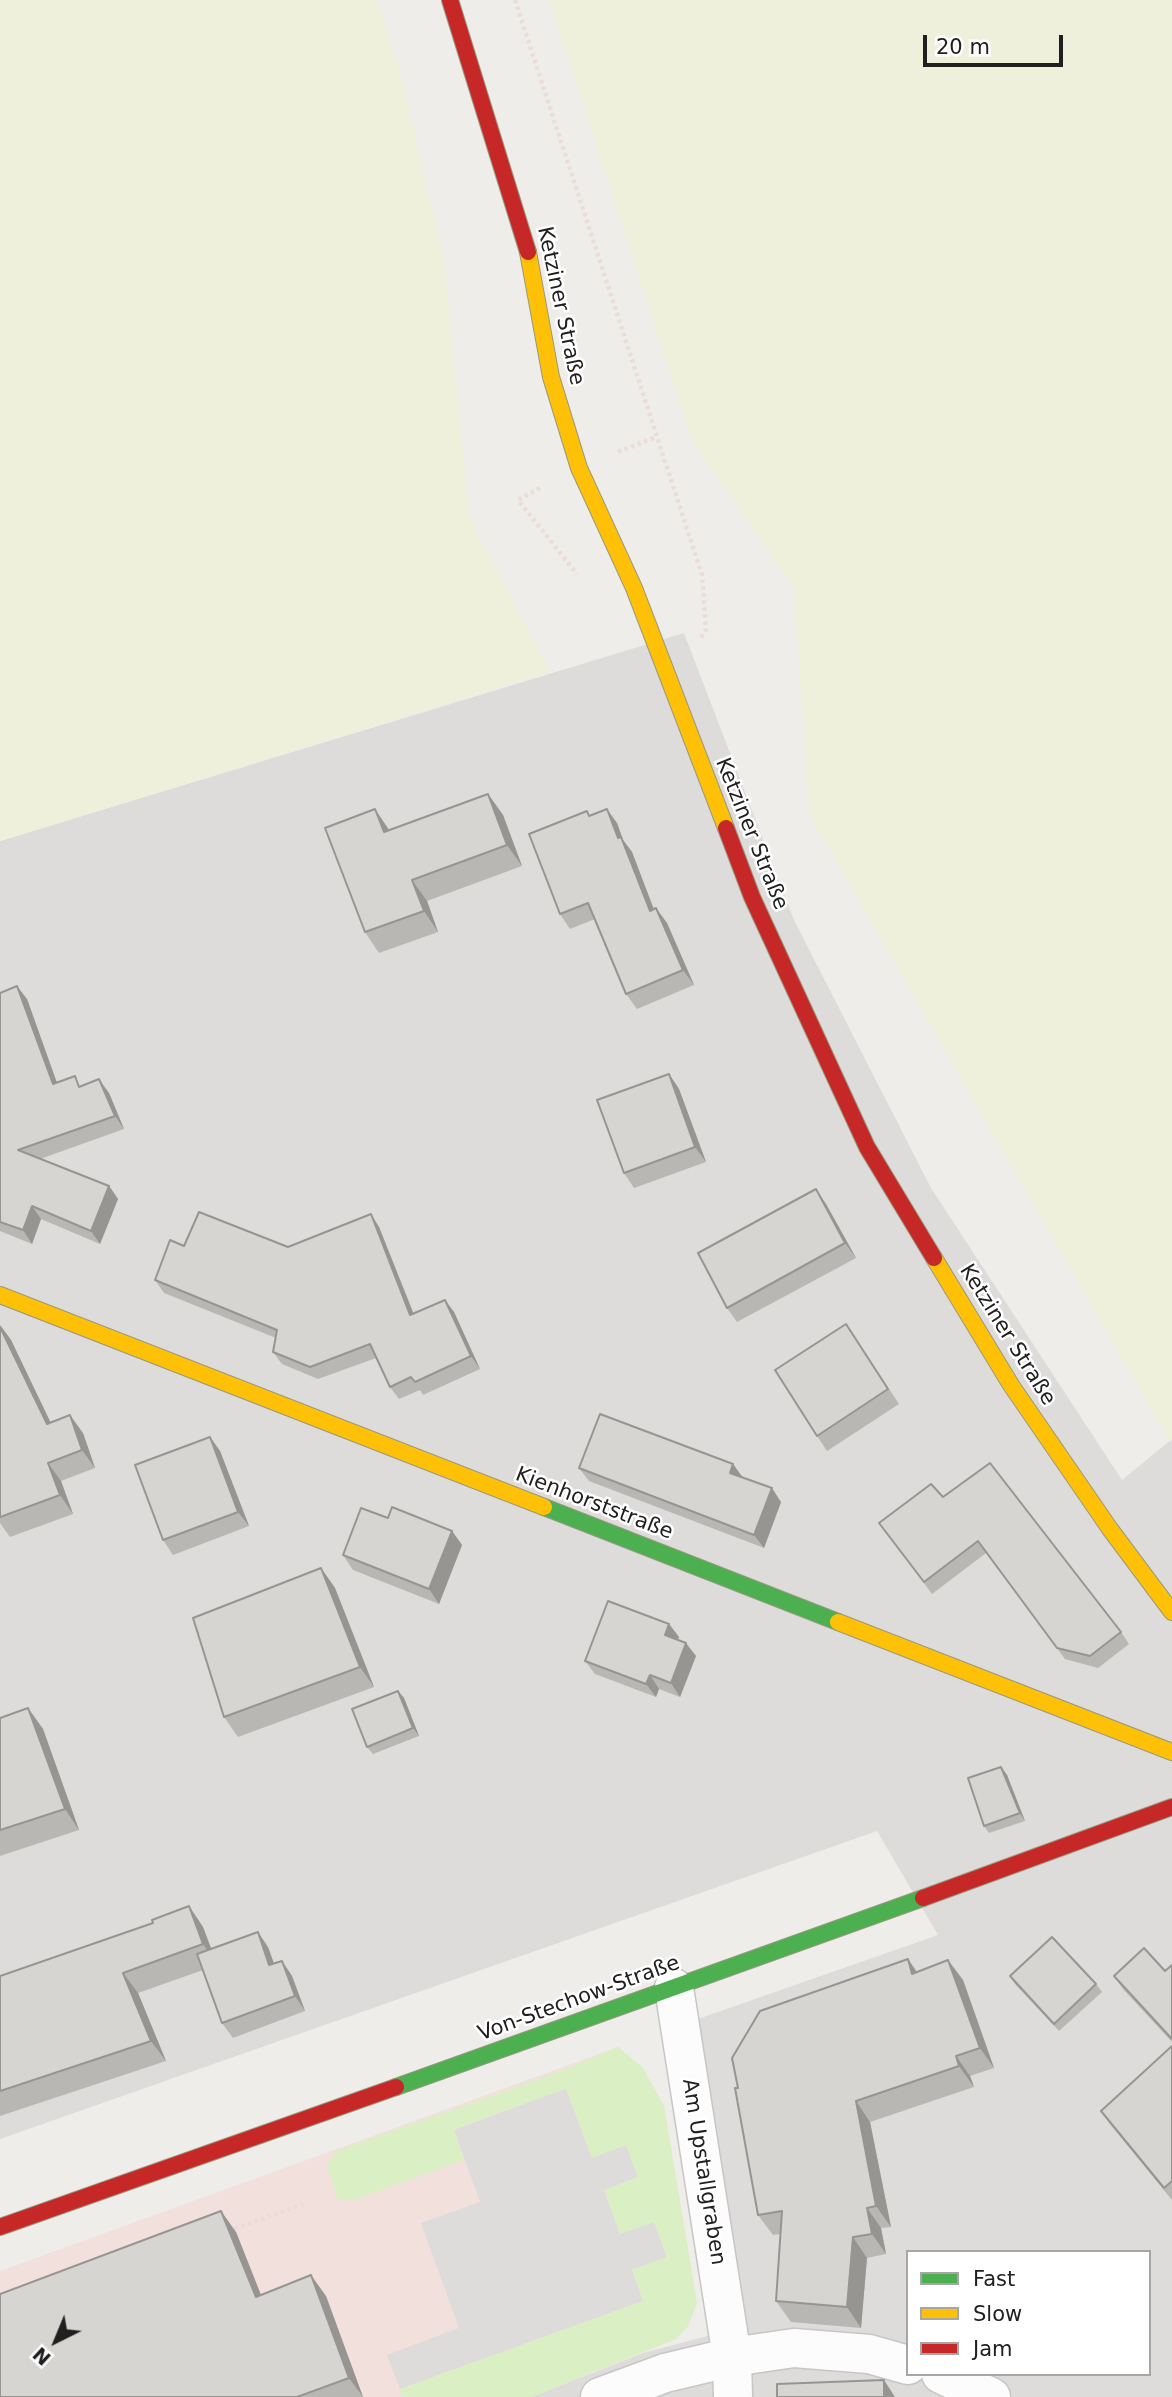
<!DOCTYPE html>
<html>
<head>
<meta charset="utf-8">
<style>
  body { margin:0 }
  #map { position:relative; width:1172px; height:2397px; overflow:hidden; background:#efede9; font-family:"DejaVu Sans",sans-serif }
  canvas { display:block }
  .legend { position:absolute; left:906px; top:2250px; width:245px; height:126px; box-sizing:border-box; background:#fff; border:2px solid #a6a6a6; margin:0; padding:9px 12px; list-style:none; font-size:21px; color:#202020 }
  .legend li { display:flex; align-items:center; gap:14px; height:35px }
  .legend b { width:35px; border:2px solid #a6a6a6 }
  .north { position:absolute; left:21px; top:2306px; width:70px; height:70px; -webkit-text-stroke:5px #fff; paint-order:stroke; rotate:223deg; font-size:19px; font-weight:700; line-height:28px; text-align:center; color:#202020 }
  .north::after { content:''; display:block; margin:auto; width:24px; height:32px; background:#202020; clip-path:polygon(50% 0,100% 100%,50% 72%,0 100%) }
  .scale { position:absolute; left:923px; top:35px; width:140px; height:32px; box-sizing:border-box; border:4px solid #202020; border-top:0; padding-left:9px; font-size:21px; line-height:24px; white-space:nowrap; color:#202020; -webkit-text-stroke:5px #fff; paint-order:stroke }
</style>
</head>
<body>
<div id="map">
<canvas width="1172" height="2397"></canvas>
<ul class="legend">
<li><b style="height:9px;background:#4caf50"></b>Fast</li>
<li><b style="height:9px;background:#ffc107"></b>Slow</li>
<li><b style="height:9px;background:#c62828"></b>Jam</li>
</ul>
<div class="north">N</div>
<div class="scale">20 m</div>
</div>
<script>
const ctx = document.querySelector('canvas').getContext('2d');
ctx.lineJoin = 'round';
function paint(path, color) { ctx.fillStyle = color; ctx.fill(path, 'evenodd'); }
function strokePath(path, color, width, dash) { ctx.strokeStyle = color; ctx.lineWidth = width; ctx.lineCap = dash ? 'butt' : 'round'; ctx.setLineDash(dash || []); ctx.stroke(path); }
function drawText(font, color, halo, rows, align = 'center') {
  ctx.font = font + ' "DejaVu Sans",sans-serif'; ctx.lineWidth = 5; ctx.setLineDash([]); ctx.textBaseline = 'middle'; ctx.strokeStyle = halo; ctx.fillStyle = color; for (const [text, x, y, turn = 0] of rows) {
    ctx.save(); ctx.translate(x, y); ctx.rotate((+turn || 0) * Math.PI / 180); ctx.textAlign = isNaN(turn) ? turn : align; if (halo) ctx.strokeText(text, 0, 0); ctx.fillText(text, 0, 0); ctx.restore();
  }
}
const residential = new Path2D(`
  M684,633L794,920L931,1188L1122,1480L1172,1439V2397H531L643,2353L738,2328L672,2028L938,1935L877,1831L0,2139V841ZM908,2252H1149V2374H908Z`);
const commercial = new Path2D(`
  M618,2047L643,2068L664,2106L697,2303L688,2326L676,2339L531,2397H0V2271Z`);
const religious = new Path2D(`
  M566,2088L592,2157L626,2145L638,2177L604,2190L620,2234L654,2222L667,2257L632,2270L643,2301L400,2389L387,2355L459,2328L421,2223L480,2202L454,2130Z`);
const farmland = new Path2D(`
  M0,0H377L402,79L445,264L470,519L550,672L0,841Z
  M549,0H1172V1439L1170,1442L809,814L794,588L692,441Z`);
const grass = new Path2D(`
  M618,2047L643,2068L664,2106L697,2303L688,2326L676,2339L531,2397H402L400,2389L643,2301L632,2270L667,2257L654,2222L620,2234L604,2190L638,2177L626,2145L592,2158L566,2089L454,2129L464,2160L354,2200L338,2199L327,2165L336,2151L561,2071Z`);
const path = new Path2D(`
  M515,0L702,575L706,629L701,638
  M618,452L656,437
  M540,488L518,500L577,574
  M228,2231L306,2203`);
const street = new Path2D(`
  M674,1988L732,2357L733,2397
  M941,2374L991,2397
  M600,2397L665,2373L732,2357L794,2348L869,2354L908,2365`);
const fast = new Path2D(`
  M544,1507L838,1622
  M396,2087L923,1898`);
const slow = new Path2D(`
  M528,252L551,377L579,468L634,588L726,828
  M934,1258L1011,1385L1110,1529L1172,1612
  M0,1295L544,1507
  M838,1622L1172,1752`);
const jam = new Path2D(`
  M450,0L528,252
  M726,828L752,897L867,1147L934,1258
  M923,1898L1172,1807
  M0,2227L396,2087`);
const wall = new Path2D(`
  M488,794L503,815L522,866L427,901L438,932L379,953L365,932L375,809L389,830Z
  M591,815L617,823L623,840L632,852L654,909L667,923L694,985L637,1009L626,994L595,919L570,929L560,914Z
  M0,993L27,999L57,1083L82,1086L109,1093L124,1129L40,1159L109,1186L118,1199L100,1244L41,1219L32,1244L0,1231Z
  M669,1074L679,1089L706,1162L634,1188L624,1173Z
  M826,1204L856,1258L737,1322L727,1308Z
  M379,1227L414,1314L445,1300L454,1312L480,1369L423,1395L420,1390L399,1399L390,1387L376,1358L318,1379L282,1364L273,1352L276,1338L164,1293L155,1280L184,1246L288,1247Z
  M0,1325L11,1340L50,1422L83,1433L95,1468L61,1481L73,1514L10,1537L0,1523Z
  M856,1339L899,1404L827,1451L817,1436Z
  M210,1437L220,1451L249,1526L173,1555L163,1540Z
  M733,1464L743,1478L781,1502L764,1548L589,1481L579,1468Z
  M943,1497L1121,1632L1129,1644L1098,1668L1065,1659L986,1553L932,1594L887,1534Z
  M388,1518L452,1531L462,1545L439,1604L353,1570L343,1555Z
  M321,1568L335,1588L374,1687L238,1737L224,1717Z
  M669,1624L679,1637L678,1639L696,1656L680,1697L659,1689L656,1697L595,1674L585,1661Z
  M398,1691L404,1698L419,1736L373,1754L367,1747Z
  M28,1708L43,1729L79,1830L0,1856V1718Z
  M1001,1767L1007,1775L1025,1821L989,1833L984,1826Z
  M189,1906L203,1927L211,1949L268,1947L274,1964L282,1961L292,1976L305,2011L233,2038L222,2023L203,1970L138,1993L166,2061L0,2116V1976L153,1923Z
  M908,1959L917,1972L963,1980L994,2068L970,2076L974,2087L870,2122L891,2227L881,2228L886,2254L867,2258L861,2328L791,2322L776,2301L781,2234L773,2235L758,2215L738,2088Z
  M1172,1965V2042L1123,1989L1114,1976L1165,1971Z
  M1010,1976L1096,1984L1102,1992L1059,2031L1015,1984Z
  M1172,2046V2200L1110,2124L1101,2111Z
  M236,2232L261,2295L326,2296L363,2397H0Z`);
const shadedWall = new Path2D(`
  M488,794L503,815L522,866L507,845Z
  M375,809L389,830L384,832Z
  M607,809L617,823L623,840L632,852L660,926L650,911L618,838Z
  M412,880L427,901L438,932L424,911Z
  M656,908L667,923L694,985L683,970Z
  M17,986L27,999L62,1097L53,1084Z
  M669,1074L679,1089L706,1162L695,1147Z
  M99,1079L109,1093L124,1129L115,1116Z
  M109,1186L118,1199L100,1244L91,1231Z
  M816,1189L826,1204L856,1258L845,1243Z
  M32,1206L41,1219L32,1244L23,1230Z
  M371,1214L379,1227L419,1328L410,1315Z
  M445,1300L454,1312L480,1369L471,1356Z
  M0,1325L11,1340L60,1442L47,1424Z
  M70,1415L83,1433L95,1468L82,1450Z
  M210,1437L220,1451L249,1526L238,1512Z
  M48,1463L61,1481L73,1514L60,1495Z
  M733,1464L743,1478L730,1473Z
  M772,1488L781,1502L764,1548L754,1535Z
  M452,1531L462,1545L439,1604L429,1589Z
  M321,1568L335,1588L374,1687L360,1667Z
  M669,1624L679,1637L674,1648L665,1635Z
  M686,1643L696,1656L680,1697L671,1683Z
  M650,1675L659,1689L656,1697L646,1684Z
  M398,1691L404,1698L419,1736L413,1728Z
  M28,1708L43,1729L79,1830L65,1809Z
  M1001,1767L1007,1775L1025,1821L1020,1813Z
  M189,1906L203,1927L217,1964L203,1944Z
  M258,1932L268,1947L280,1980L269,1965Z
  M908,1959L922,1980L912,1974Z
  M948,1960L963,1980L994,2068L980,2048Z
  M282,1961L292,1976L305,2011L295,1996Z
  M123,1973L138,1993L166,2061L151,2041Z
  M956,2056L970,2076L974,2087L959,2066Z
  M856,2101L870,2122L891,2227L876,2206Z
  M867,2208L881,2228L886,2254L872,2234Z
  M221,2211L236,2232L270,2318L256,2297Z
  M853,2237L867,2258L861,2328L847,2307Z
  M311,2275L326,2296L363,2397L349,2378Z
  M884,2380L895,2397H884Z`);
const building = new Path2D(`
  M488,794L507,845L412,880L424,911L365,932L325,828L375,809L384,832Z
  M607,809L618,838L621,837L650,911L656,908L683,970L626,994L588,903L560,914L529,834L587,811L589,816Z
  M17,986L53,1084L75,1076L79,1087L99,1079L115,1116L18,1150L109,1186L91,1231L32,1206L23,1230L0,1222V993Z
  M669,1074L695,1147L624,1173L597,1100Z
  M816,1189L845,1243L727,1308L698,1253Z
  M199,1212L288,1247L371,1214L410,1315L445,1300L471,1356L415,1382L411,1377L390,1387L370,1344L310,1367L273,1352L277,1330L155,1280L170,1240L184,1246Z
  M846,1324L888,1389L817,1436L775,1370Z
  M0,1327L47,1424L70,1415L82,1450L48,1463L60,1495L0,1517Z
  M600,1414L733,1464L730,1473L772,1488L754,1535L579,1468Z
  M210,1437L238,1512L163,1540L135,1465Z
  M990,1463L1121,1632L1090,1656L1057,1648L978,1541L924,1582L879,1523L931,1484L943,1497Z
  M392,1507L452,1531L429,1589L343,1555L361,1508L388,1518Z
  M321,1568L360,1667L224,1717L193,1618Z
  M608,1601L669,1624L665,1635L686,1643L671,1683L650,1675L646,1684L585,1661Z
  M398,1691L413,1728L367,1747L352,1709Z
  M28,1708L65,1809L0,1830V1718Z
  M1001,1767L1020,1813L984,1826L968,1778Z
  M189,1906L203,1944L123,1973L151,2041L0,2091V1976L153,1923L152,1920Z
  M258,1932L269,1965L282,1961L295,1996L222,2023L197,1954Z
  M1052,1937L1096,1984L1054,2024L1010,1976Z
  M1144,1948L1165,1971L1172,1965V2039L1114,1976Z
  M908,1959L912,1974L948,1960L980,2048L956,2056L959,2066L856,2101L876,2206L867,2208L872,2234L853,2237L847,2307L776,2301L782,2211L758,2215L735,2088H738L732,2058L760,2011Z
  M1172,2046V2181L1164,2188L1101,2111Z
  M221,2211L256,2297L311,2275L349,2378L297,2397H0V2294Z
  M884,2380V2397H777V2384Z`);
const streetNames = [
  ["Ketziner Straße",560,306,78],
  ["Ketziner Straße",751,834,68],
  ["Ketziner Straße",1007,1335,58],
  ["Kienhorststraße",594,1504,21],
  ["Von-Stechow-Straße",579,1999,-20],
  ["Am Upstallgraben",703,2172,81]
];
paint(residential, '#dedcda');
paint(commercial, '#f2e0dd');
paint(religious, '#dddcda');
paint(farmland, '#eff0db');
paint(grass, '#dbefc5');
strokePath(street, '#c7c6c5', 41);
strokePath(fast, '#98997f', 18);
strokePath(slow, '#98997f', 18);
strokePath(jam, '#98997f', 18);
strokePath(path, '#ecdcd9', 4.5, [3.5, 3.5]);
strokePath(street, '#fdfcfc', 38);
strokePath(fast, '#4caf50', 16);
strokePath(slow, '#ffc107', 16);
strokePath(jam, '#c62828', 16);
paint(wall, '#b9b7b4');
paint(shadedWall, '#969592');
paint(building, '#d7d5d1');
strokePath(building, '#969592', 2);
drawText('21px', '#202020', '#fff', streetNames);
</script>
</body>
</html>
